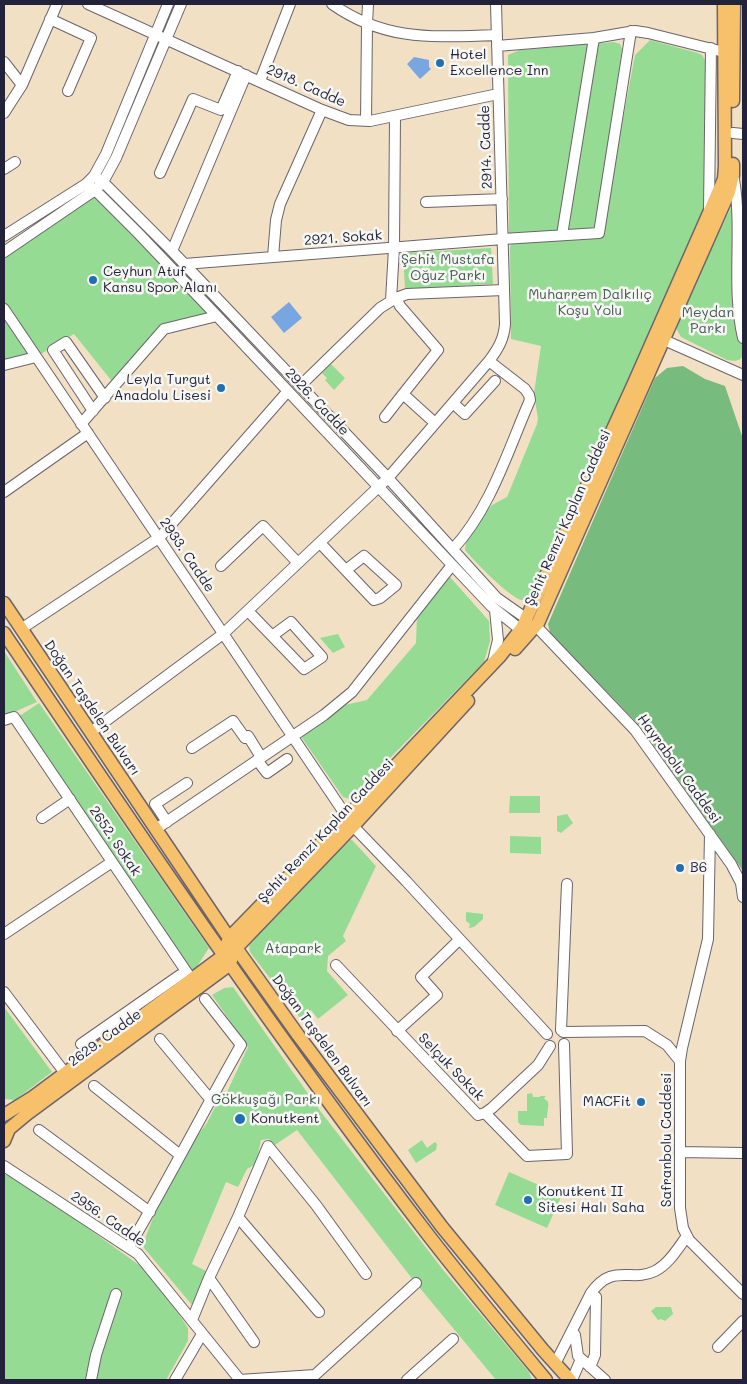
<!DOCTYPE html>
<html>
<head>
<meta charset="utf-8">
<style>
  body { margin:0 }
  #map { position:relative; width:747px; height:1384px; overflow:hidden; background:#f2e0c5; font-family:Mali,sans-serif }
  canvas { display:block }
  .frame { position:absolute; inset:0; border:5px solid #22223b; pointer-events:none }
</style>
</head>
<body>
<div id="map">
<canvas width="747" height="1384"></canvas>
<div class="frame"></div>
</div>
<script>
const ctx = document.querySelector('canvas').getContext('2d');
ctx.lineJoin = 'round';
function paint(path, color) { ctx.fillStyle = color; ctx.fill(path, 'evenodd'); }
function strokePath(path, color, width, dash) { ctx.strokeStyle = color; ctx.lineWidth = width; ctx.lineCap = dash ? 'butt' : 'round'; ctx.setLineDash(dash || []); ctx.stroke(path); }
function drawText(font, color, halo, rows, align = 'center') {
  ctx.font = font + ' Mali,sans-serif'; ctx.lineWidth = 5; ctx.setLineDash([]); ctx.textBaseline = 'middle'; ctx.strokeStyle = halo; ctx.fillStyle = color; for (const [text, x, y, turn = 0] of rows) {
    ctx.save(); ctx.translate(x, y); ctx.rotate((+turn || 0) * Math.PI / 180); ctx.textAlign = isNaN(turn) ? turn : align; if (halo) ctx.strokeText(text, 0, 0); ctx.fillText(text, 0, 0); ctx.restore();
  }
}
const green = new Path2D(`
  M650,40L698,53L702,55L707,63L705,210L648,336L631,381L530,598C529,598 523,600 522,600C511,599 473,560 465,550L466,543L486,511L492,505L507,497L537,424L538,419L534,393L541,346L511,339L510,247L512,242L601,236L635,55Z
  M614,42L620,44L622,49L596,225L591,230L509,233L508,55L520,50Z
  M95,190L217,316L169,327L115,385L74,334L36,357L4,365V252Z
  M734,201L743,343C743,357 744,363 727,360L681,337L677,330V322Z
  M491,248L493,284L405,289L403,253Z
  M331,364L345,378L334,390L325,380L327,378L322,373Z
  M450,577L489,621L490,641L484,662L350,799L343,797L302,738L305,732L345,705L367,700L416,643L417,616Z
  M338,634L345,647L333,653L320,638Z
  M4,651L37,702L12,713L4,715Z
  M39,703L209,948L192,974L18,717Z
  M510,796H540V813H509Z
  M567,814L573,823L561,833L557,831V816Z
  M510,836L541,837V854L510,853Z
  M350,840H352L376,866L343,936L346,941L328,956L327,971L348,995L318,1019L311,1010L301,1019L250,952L249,946L257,935Z
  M466,912L483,914V919L474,927L469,928L470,924L466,921Z
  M233,987L321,1112L444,1271L529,1372L532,1380H496L410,1276L297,1130L275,1145L269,1139L261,1140L256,1164L247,1169L238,1187L226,1182L192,1264L208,1272L192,1305L144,1248L143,1244L161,1197L185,1151L207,1123L223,1091L227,1092L248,1047L212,995L224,988Z
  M4,1007L52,1072L15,1100L4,1099Z
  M532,1093L533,1097H540V1096H546L544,1098L548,1102C549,1108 547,1112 547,1118H544V1126L521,1125L518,1122V1111H527V1094Z
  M422,1140L427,1148L435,1142L437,1144L436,1150L416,1163L408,1150Z
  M509,1172L562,1195L547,1228L495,1205Z
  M4,1175H13L142,1267L175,1308L188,1328V1341L166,1380H4Z
  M656,1307H671L673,1314L665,1321L661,1319L658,1320L651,1311Z`);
const forest = new Path2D(`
  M683,366L705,379L725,386L743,439V871L641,727L550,633L548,624L655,378L667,368Z`);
const water = new Path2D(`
  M414,57L429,60V67L431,69L420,79L407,64Z
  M289,302L302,318L284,333L271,317Z`);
const minor = new Path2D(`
  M88,4L322,110L349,120L370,121L498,94
  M332,4C386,42 434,37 497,35
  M50,19L91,38L68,91
  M497,46L594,38L635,31L648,33L724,52
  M4,62L22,85
  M260,81L290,4
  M4,113L22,85L57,4
  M366,121L367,24L368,4
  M733,133L743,134
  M4,169L15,162
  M160,173L193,99L221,110L238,71
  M94,176L103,182L172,251L388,478L497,598L527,619
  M734,179C743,232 731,286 743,338
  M86,184L95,190L138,233L217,316L491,606L521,630
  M426,202L502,199
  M709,210L711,48
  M562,235L594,38
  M4,236L86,184L94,176L106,154L168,4
  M172,251L246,75
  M4,252L95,190L103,182L116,158L181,4
  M273,257L276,220L280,204L322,110
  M184,264L503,239L599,233L631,31
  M396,298L400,306L438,350L403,394L435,423
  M391,300L394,248L395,116
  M4,309L347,817
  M664,340L743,375
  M4,365L36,357
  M300,386L380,308L396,298L407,294L504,290
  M453,403L465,414L495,381
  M93,411L53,350L66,342L105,398
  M385,417L403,394
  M81,424L164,329L217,316
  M4,492L88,433
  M320,543L374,600L380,598L396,585L364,556L346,570
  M453,549C491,508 508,450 530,400L529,395L525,389L489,361
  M221,566L263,526L298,563
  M248,611L304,669L322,657L291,622L272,636
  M536,626L635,730L731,864L741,883L743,897
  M21,629L160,537L288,391
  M493,661L498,640L495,610
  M4,720L14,717L192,980
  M91,732L223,634L388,478L489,361C498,349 504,339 505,324L496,4
  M192,748L233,721L245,738L248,736L261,757
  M257,760L267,773L287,759
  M42,818L70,799
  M167,822L155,804L187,783
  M353,826L406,881L547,1034
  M156,829L324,715L352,692L452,565
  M4,934L112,862
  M336,965L478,1115L485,1113L492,1108L538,1065L550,1046
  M4,992L65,1073
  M561,1030L567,884
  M397,1031L437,995L421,977L459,940
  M563,1032L645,1031L667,1045L680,1061V1208L683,1228L689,1240L743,1294
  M160,1039L210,1099
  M81,1044L180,975
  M680,1061L682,1048L708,939L710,834
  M94,1086L180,1155
  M485,1113L527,1156L567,1154L564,1044
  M39,1130L150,1212
  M681,1152L743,1153
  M4,1166L138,1254L240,1380
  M238,1217L319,1312
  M129,1247C168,1181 203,1112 241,1045L205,999
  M209,1278L254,1342
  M192,1320L209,1278L238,1217L268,1146L316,1205L366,1274
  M572,1331L575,1335L578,1356L605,1380
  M718,1347L743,1321
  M555,1364L591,1293C613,1262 631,1283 655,1271C669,1264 678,1248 687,1236
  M590,1367L595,1355L596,1297
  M91,1380L96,1355L116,1294
  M175,1380L202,1334
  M239,1380L315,1375L416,1283
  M407,1380L453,1339
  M572,1380L581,1359`);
const major = new Path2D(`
  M733,101L734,4
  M4,603L229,938L298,1035L442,1227L543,1350L570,1380
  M4,633C141,837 279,1041 429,1236C467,1285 507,1333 546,1380
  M515,649L538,623L729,192L733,175V164
  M229,965L236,948L353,826L468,701
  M4,1115L33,1097L223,956L229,938L347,817L500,656L522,628L634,383L724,179L725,166L724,4
  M4,1141L9,1129L27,1114L229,965`);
const markers = [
  [440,63,5,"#1f6fb2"],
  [93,280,5,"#1f6fb2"],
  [221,388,5,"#1f6fb2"],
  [680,868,5,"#1f6fb2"],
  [641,1102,5,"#1f6fb2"],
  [240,1119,6,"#1f6fb2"],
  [528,1200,5,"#1f6fb2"]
];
const poiNames = [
  ["Hotel",450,55],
  ["Excellence Inn",450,71],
  ["Ceyhun Atuf",103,272],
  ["Kansu Spor Alanı",103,288],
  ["Leyla Turgut",211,380,"right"],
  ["Anadolu Lisesi",211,396,"right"],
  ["B6",690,868],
  ["MACFit",631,1102,"right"],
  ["Konutkent",251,1119],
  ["Konutkent II",538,1192],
  ["Sitesi Halı Saha",538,1208]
];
const streetNames = [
  ["2918. Cadde",306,86,24],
  ["2914. Cadde",486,147,-92],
  ["2921. Sokak",343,238,-4],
  ["2926. Cadde",317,402,47],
  ["Şehit Remzi Kaplan Caddesi",568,518,-66],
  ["2933. Cadde",187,555,56],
  ["Doğan Taşdelen Bulvarı",92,708,56],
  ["Hayrabolu Caddesi",679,769,54],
  ["Şehit Remzi Kaplan Caddesi",326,831,-47],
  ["2652. Sokak",115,841,56],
  ["2629. Cadde",105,1038,-36],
  ["Doğan Taşdelen Bulvarı",322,1041,54],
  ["Selçuk Sokak",451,1067,46],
  ["Safranbolu Caddesi",667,1140,-90],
  ["2956. Cadde",108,1219,34]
];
const parkNames = [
  ["Şehit Mustafa",448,260],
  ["Oğuz Parkı",448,276],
  ["Muharrem Dalkılıç",590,295],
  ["Koşu Yolu",590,311],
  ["Meydan",708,313],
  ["Parkı",708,329],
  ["Atapark",293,949],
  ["Gökkuşağı Parkı",266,1100]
];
paint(green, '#96db94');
paint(forest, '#78bb7e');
paint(water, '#77a6e1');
strokePath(minor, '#6b646b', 12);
strokePath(major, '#6b646b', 15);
strokePath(minor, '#fff', 10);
strokePath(major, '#f7c06b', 12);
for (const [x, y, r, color] of markers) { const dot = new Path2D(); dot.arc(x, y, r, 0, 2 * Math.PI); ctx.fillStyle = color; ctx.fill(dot); strokePath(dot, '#f6f6f2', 2); }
drawText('14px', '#22223b', '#f6f6f2', poiNames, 'left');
drawText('14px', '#22223b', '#f6f6f2', streetNames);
drawText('14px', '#455a56', '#f6f6f2', parkNames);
</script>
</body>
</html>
